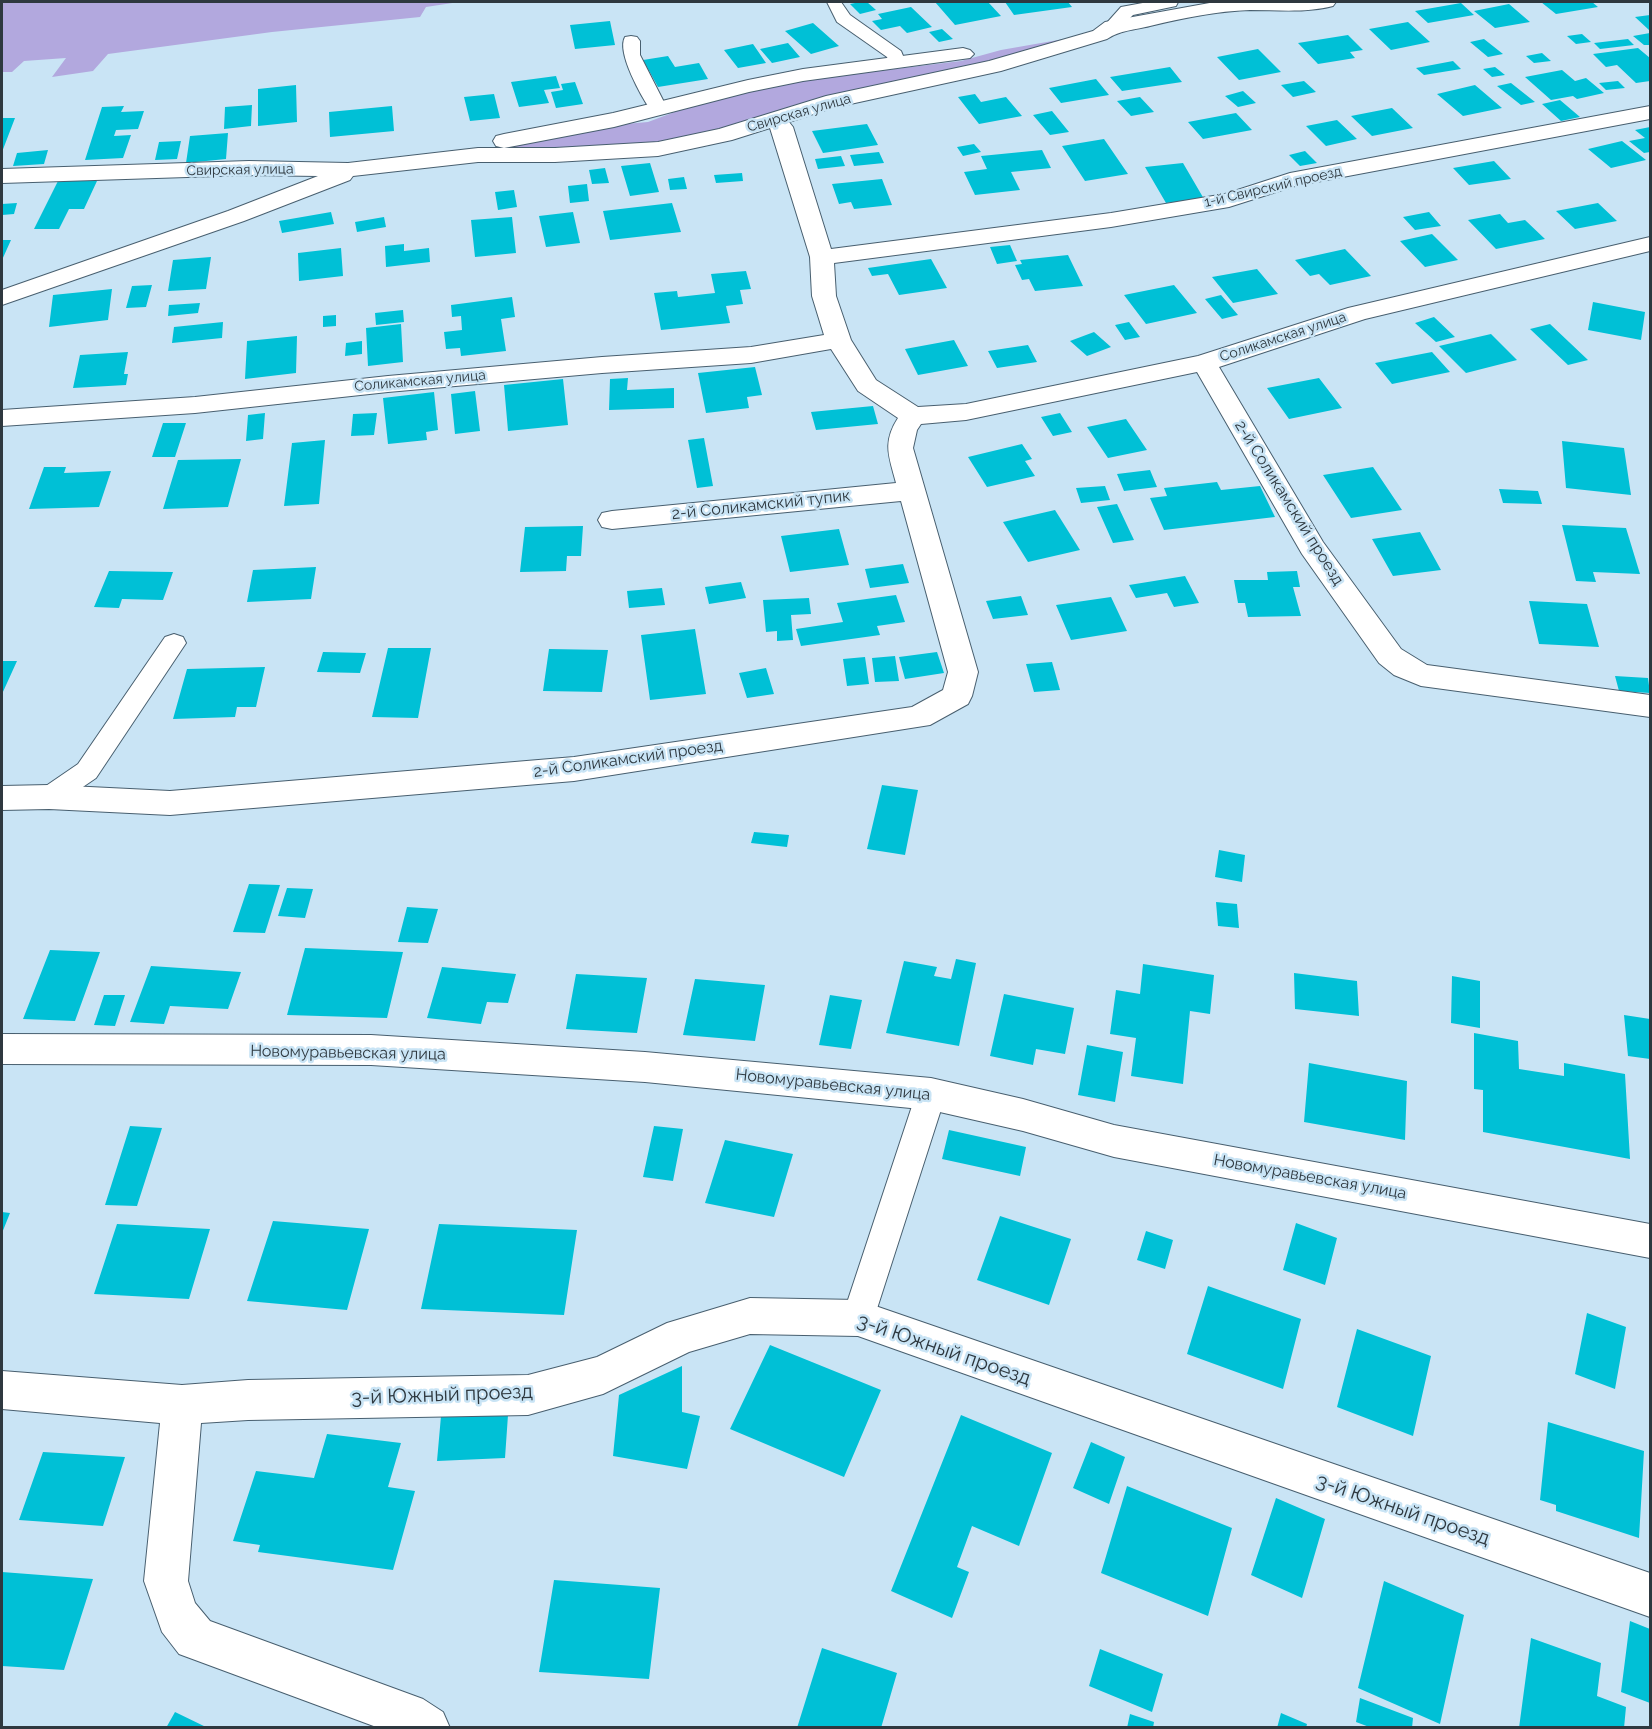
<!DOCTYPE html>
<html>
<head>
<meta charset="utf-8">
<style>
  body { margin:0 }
  #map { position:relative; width:1652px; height:1729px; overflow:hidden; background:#c9e4f5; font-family:Raleway,sans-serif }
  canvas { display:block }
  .frame { position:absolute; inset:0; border:3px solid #2e383f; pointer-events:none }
</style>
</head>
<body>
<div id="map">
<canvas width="1652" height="1729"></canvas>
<div class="frame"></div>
</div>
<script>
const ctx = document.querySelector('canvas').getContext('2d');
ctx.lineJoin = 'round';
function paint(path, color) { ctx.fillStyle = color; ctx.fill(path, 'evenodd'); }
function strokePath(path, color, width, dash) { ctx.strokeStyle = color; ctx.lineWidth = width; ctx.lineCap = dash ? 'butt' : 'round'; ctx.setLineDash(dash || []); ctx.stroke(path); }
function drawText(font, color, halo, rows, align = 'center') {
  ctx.font = font + ' Raleway,sans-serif'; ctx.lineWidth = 5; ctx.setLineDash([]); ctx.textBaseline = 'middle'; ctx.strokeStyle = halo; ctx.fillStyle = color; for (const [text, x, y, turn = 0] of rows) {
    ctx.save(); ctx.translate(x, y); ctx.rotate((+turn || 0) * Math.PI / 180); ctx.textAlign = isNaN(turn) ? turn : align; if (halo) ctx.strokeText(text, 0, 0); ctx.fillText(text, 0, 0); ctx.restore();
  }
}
const green = new Path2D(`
  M2,2H459L426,7L420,17L272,32L108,54L93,71L52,77L66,58L24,61L12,72H2Z
  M1087,35L992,62L665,143L617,147L502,149L526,141L614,125L648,122L688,107L754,90L803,80L961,61L1001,50Z`);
const building = new Path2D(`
  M860,2H867L876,10L860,14L850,4Z
  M935,2H988L1001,16L955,25Z
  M1005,2H1068L1072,7L1014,15Z
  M1541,2H1592L1598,7L1556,14Z
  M1461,3L1474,15L1428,23L1415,11Z
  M1509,4L1530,22L1495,28L1474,11Z
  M911,7L932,27L907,33L900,26L881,30L872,21L882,19L878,14Z
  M1650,15L1649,30L1635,17Z
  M610,21L615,45L575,49L570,25Z
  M1408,22L1430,42L1391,50L1369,29Z
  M813,23L839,46L811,54L785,31Z
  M942,29L953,39L939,42L929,32Z
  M1650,33V45H1644L1633,36Z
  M1582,34L1591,42L1576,44L1567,36Z
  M1348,35L1363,50L1350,52L1355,58L1318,64L1298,43Z
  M1484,39L1503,54L1488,57L1470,42Z
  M1628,39L1634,45L1600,49L1594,43Z
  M788,43L800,57L772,63L760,49Z
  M753,44L766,63L738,68L724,50Z
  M1638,48L1650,58V81L1636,83L1617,65L1606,67L1593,54Z
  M1258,49L1281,72L1239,80L1217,57Z
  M1542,53L1551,61L1534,63L1526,56Z
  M668,56L675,67L699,63L708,79L658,87L643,60Z
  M1453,61L1461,69L1424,75L1416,68Z
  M1170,67L1182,82L1122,91L1110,77Z
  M1495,67L1505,75L1492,77L1483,69Z
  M1562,70L1575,81L1586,78L1604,93L1577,99L1573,96L1551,100L1525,77Z
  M556,76L560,88L544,90L549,103L519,107L511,82Z
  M1096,79L1109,95L1061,103L1049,88Z
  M1304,81L1316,92L1293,97L1281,85Z
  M1618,81L1625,88L1606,90L1599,83Z
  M575,82L583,104L556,108L551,92L563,90L561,84Z
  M1511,83L1535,102L1521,105L1497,86Z
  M296,85L297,122L258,126V89Z
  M1475,85L1502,108L1463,116L1437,94Z
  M1243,91L1256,103L1238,107L1225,96Z
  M494,94L500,118L470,121L464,97Z
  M975,94L981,102L1006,97L1022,116L979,124L958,97Z
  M1140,97L1154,112L1131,116L1117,101Z
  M1560,100L1580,117L1561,121L1542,104Z
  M252,105L251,126L224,129L225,107Z
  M124,106L121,112L144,111L138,129L116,130L114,136L131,135L123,158L85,160L102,107Z
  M392,106L394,131L330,137L329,112Z
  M1392,108L1413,128L1372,136L1351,116Z
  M1052,111L1069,132L1050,135L1033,115Z
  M1236,113L1252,130L1203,139L1188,122Z
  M2,118H15L2,152Z
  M1337,120L1357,139L1326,146L1306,126Z
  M867,124L878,145L823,153L812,131Z
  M1650,127V152L1644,153L1629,141L1645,138L1635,130Z
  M228,133L226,159L186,163L190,136Z
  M1104,139L1128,174L1085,181L1062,146Z
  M181,141L177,159L155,160L159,142Z
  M1622,141L1646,160L1611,168L1588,149Z
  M974,144L981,152L963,156L957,147Z
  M48,150L44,164L13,166L17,153Z
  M1042,150L1051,168L1011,172L1020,190L975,195L964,172L987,169L981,156Z
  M1305,151L1317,163L1300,166L1289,155Z
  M879,152L884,163L854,166L850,155Z
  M841,156L845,166L818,169L815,159Z
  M1494,161L1511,179L1469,185L1453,168Z
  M650,163L659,192L630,196L621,166Z
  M1183,163L1204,199L1166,203L1145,167Z
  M605,168L609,183L592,184L589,170Z
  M742,173L743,181L716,183L714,175Z
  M684,177L687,189L670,190L668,179Z
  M882,179L892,205L854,209L851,202L839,204L832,184Z
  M58,181H97L84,209H69L59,229H34Z
  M587,184L589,201L570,203L568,186Z
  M514,190L517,207L498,210L495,192Z
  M17,203L14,214L2,215V204Z
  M672,203L681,232L610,240L603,211Z
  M1598,203L1617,221L1575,229L1556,211Z
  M331,212L334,224L282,233L279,221Z
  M573,212L580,243L546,247L539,216Z
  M1429,212L1441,226L1415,230L1403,217Z
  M1500,214L1508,223L1525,220L1545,239L1496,249L1468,220Z
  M384,217L386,227L357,232L355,222Z
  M512,217L516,253L475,257L471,220Z
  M1432,234L1458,260L1425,267L1400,241Z
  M2,240H11L2,260Z
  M404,244V251L429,248L430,262L386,267L385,246Z
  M1010,245L1017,261L997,264L990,247Z
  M341,248L343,276L299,281L298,253Z
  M1345,249L1371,276L1330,285L1319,274L1310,276L1295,260Z
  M1068,255L1083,286L1035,291L1029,279L1022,280L1015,265L1022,264L1020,260Z
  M211,257L206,289L168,291L173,260Z
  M931,259L947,288L899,295L888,274L872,276L868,268Z
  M1257,269L1278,294L1233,303L1212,277Z
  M746,271L751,289L740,290L743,304L726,306L730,323L661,330L654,293L677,291L678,297L715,293L711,274Z
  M152,285L146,307L126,308L132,286Z
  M1174,285L1197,313L1146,324L1124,295Z
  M112,289L108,320L49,327L53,295Z
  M1221,295L1238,315L1222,319L1205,299Z
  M512,297L515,317L501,319L506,351L461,356L460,348L446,349L444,332L462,330L461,316L452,317L451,305Z
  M1593,302L1645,312L1641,340L1588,330Z
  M200,303L198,313L168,316L169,305Z
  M403,310L404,322L376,325L375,313Z
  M336,315V326L323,327V316Z
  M1434,317L1455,337L1436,342L1415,323Z
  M223,322L222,338L172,343L174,327Z
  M1129,322L1140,337L1125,340L1115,325Z
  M401,324L403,362L368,366L366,328Z
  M1550,324L1588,360L1568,365L1530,329Z
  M1094,332L1111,347L1087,356L1070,341Z
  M1491,334L1517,360L1466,373L1439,346Z
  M297,336L296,373L245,379L247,341Z
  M954,340L968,366L918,375L905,349Z
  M362,341V354L345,356L346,343Z
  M1028,345L1037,362L997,368L988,351Z
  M128,352L124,374H128L126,385L73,388L80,355Z
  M1432,352L1450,372L1392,384L1375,363Z
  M755,367L762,395L747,397L749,408L706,413L698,373Z
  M628,378L627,390L674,388V408L609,410L610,379Z
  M1319,378L1342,408L1289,419L1267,388Z
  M563,379L568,425L508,431L504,385Z
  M475,391L480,431L455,434L451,394Z
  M434,392L438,430L426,432L427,440L388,444L383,398Z
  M873,406L878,424L816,430L811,412Z
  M265,413L263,439L246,441L248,415Z
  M377,413L374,435L351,436L353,414Z
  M1060,413L1072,432L1053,436L1041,417Z
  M1126,419L1147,450L1108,458L1087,427Z
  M163,423H186L175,457H152Z
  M704,438L713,486L697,488L688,440Z
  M325,440L319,504L284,506L292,443Z
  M1562,441L1624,448L1631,495L1566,488Z
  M1022,444L1032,459L1025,461L1035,476L987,487L968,457Z
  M241,459L228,507L163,509L178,460Z
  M44,467H66L64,473L111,471L99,507L29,509Z
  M1373,467L1402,510L1351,518L1323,475Z
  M1150,470L1157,487L1124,491L1117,474Z
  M1217,482L1221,490L1260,486L1275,517L1164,530L1150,498L1167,496L1164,488Z
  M1105,486L1110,500L1081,503L1076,488Z
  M1499,489L1538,491L1542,504L1503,503Z
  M1117,504L1134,540L1113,543L1097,507Z
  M1055,510L1080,550L1028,562L1003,522Z
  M1562,525L1626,528L1640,574L1593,572L1596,582L1576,581Z
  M583,526L581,556H567L566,571L520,572L525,527Z
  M839,529L849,565L790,572L781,536Z
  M1420,532L1441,570L1393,576L1372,539Z
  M903,564L909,583L870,588L865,569Z
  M316,567L311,599L247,602L253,570Z
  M109,571L173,572L163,600L122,599L119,608L94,607Z
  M1297,571L1300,587H1293L1301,616L1248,617L1245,603H1238L1234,580H1268L1267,572Z
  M1185,576L1199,603L1174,607L1167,593L1136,598L1129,585Z
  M741,582L746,598L709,604L705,587Z
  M662,588L665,605L629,608L627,591Z
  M896,595L905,622L877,626L880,635L801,646L796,629L843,622L837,603Z
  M1021,596L1028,615L993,619L986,601Z
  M1111,597L1127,631L1071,640L1056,605Z
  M809,598L811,614L791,615L793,640L777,641V631L766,632L763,600Z
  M1529,601L1587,604L1599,647L1539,644Z
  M695,629L706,694L650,700L641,635Z
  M388,648H431L418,718L372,717Z
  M549,649L608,650L602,692L543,691Z
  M323,652L366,653L360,673L317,672Z
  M937,652L944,673L905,679L899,657Z
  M895,656L899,681L875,682L872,658Z
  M865,657L869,684L847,686L843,659Z
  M2,661H17L2,694Z
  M1052,662L1060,690L1034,692L1026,664Z
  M265,667L256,707H237L235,717L173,719L187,669Z
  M766,668L774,694L747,698L739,673Z
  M1615,676L1648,678L1650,693L1619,691Z
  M882,785L918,790L905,855L867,849Z
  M754,832L789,835L787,847L751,843Z
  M1219,850L1245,855L1242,882L1215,877Z
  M249,884L280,885L265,933L233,932Z
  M287,888L313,889L305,918L278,916Z
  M1216,902L1237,904L1239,928L1218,926Z
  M407,907L438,909L428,943L398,942Z
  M305,948L403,952L387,1018L287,1015Z
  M50,950L100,952L75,1021L23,1019Z
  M956,959L976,963L959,1046L886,1033L904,961L937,967L934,976L951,979Z
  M1143,964L1214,975L1210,1014L1190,1011L1183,1084L1131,1076L1136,1038L1110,1034L1116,990L1140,994Z
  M151,966L241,972L228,1009L170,1006L164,1024L130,1022Z
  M442,967L516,974L508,1003L487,1002L481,1024L427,1018Z
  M1294,973L1357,981L1359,1016L1295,1009Z
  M576,974L647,978L637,1033L566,1029Z
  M1452,976L1480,981V1028L1451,1023Z
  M695,979L765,985L755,1041L683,1035Z
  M1004,994L1074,1008L1065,1054L1036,1049L1033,1065L990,1056Z
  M104,995H125L115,1026L94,1025Z
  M830,995L862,1000L851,1049L819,1045Z
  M1624,1015L1650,1019V1059L1628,1056Z
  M1474,1033L1518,1041L1519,1069L1564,1076V1063L1625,1074L1630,1159L1483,1132V1090L1474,1089Z
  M1087,1045L1123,1052L1115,1102L1078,1095Z
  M1309,1063L1407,1081L1405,1140L1304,1122Z
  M130,1126L162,1128L137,1206L105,1205Z
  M654,1126L683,1129L673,1181L643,1177Z
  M949,1130L1026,1147L1020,1176L942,1159Z
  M725,1140L793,1154L774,1217L705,1203Z
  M2,1212L10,1213L2,1233Z
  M1000,1216L1071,1239L1049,1305L977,1280Z
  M273,1221L369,1229L347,1310L247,1301Z
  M1296,1223L1337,1238L1325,1285L1283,1270Z
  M117,1224L210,1229L189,1299L94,1294Z
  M439,1224L577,1230L564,1315L421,1309Z
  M1146,1231L1173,1240L1165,1269L1137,1260Z
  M1208,1286L1301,1319L1283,1389L1187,1354Z
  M1587,1313L1626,1327L1615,1389L1575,1374Z
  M1357,1329L1431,1356L1413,1436L1337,1407Z
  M770,1345L881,1390L844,1477L730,1429Z
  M682,1366V1412L700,1416L687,1469L613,1456L619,1395Z
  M508,1415L505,1458L437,1461L441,1416Z
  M961,1415L1052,1453L1019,1546L972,1526L957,1567L969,1572L952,1618L891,1591Z
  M1548,1422L1644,1451L1639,1538L1556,1511V1505L1540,1500Z
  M327,1434L401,1443L388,1487L415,1491L393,1570L258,1552L260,1545L233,1541L256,1471L314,1478Z
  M1091,1442L1125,1457L1109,1504L1073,1488Z
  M43,1452L125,1457L103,1526L19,1520Z
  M1127,1486L1232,1528L1208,1616L1101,1573Z
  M1276,1498L1325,1519L1302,1598L1251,1575Z
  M2,1572L93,1579L64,1670L2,1666Z
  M554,1580L660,1588L649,1679L539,1672Z
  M1384,1581L1464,1615L1440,1724L1358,1688Z
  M1630,1621L1650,1629V1703L1621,1692Z
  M1531,1638L1601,1663L1597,1696L1626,1707L1624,1728H1519Z
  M822,1648L897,1673L881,1728H797Z
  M1100,1649L1163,1674L1152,1712L1089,1686Z
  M1360,1698L1413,1718L1412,1728H1372L1356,1722Z
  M175,1712L208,1728H166Z
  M1281,1713L1307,1724L1306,1728H1277Z
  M1130,1714L1154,1722L1153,1728H1127Z`);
const service = new Path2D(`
  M827,2H841L850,15L901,51L906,63L903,67H891L887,57L837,22Z
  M1148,2H1178L1176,6L1133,15L1118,30H1106L1104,26L1121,7Z
  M631,36L637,37L640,41V55L667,108L664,112H652C642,98 616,52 625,37Z
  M174,634L183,637L186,643L96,778L58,804L49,807L40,804L36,797L40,790L78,764L165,637Z
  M931,1081L942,1085L946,1094L874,1318L869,1329L858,1333L847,1329L842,1318L916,1094L920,1085Z`);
const minor = new Path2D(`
  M1215,2H1336L1333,6C1306,13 1278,10 1250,10C1217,11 1183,18 1150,26C1135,30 1120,30 1107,39L1001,71L832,108L789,122L793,127L831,249L1111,213L1225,194L1290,173L1650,106V119L1295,186L1229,207L1111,227L834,263L836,296L851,340L876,380L918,407L966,404L1198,356L1348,308L1650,237V251L1365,319L1219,367L1323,542L1401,649L1427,665L1650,695V717L1421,686L1394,675L1379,663L1302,554L1197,372L966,420L921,424L917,430L913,448L978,672L972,696L968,704L930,725L574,781L170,815L49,809L2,810V786L49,785L170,791L574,757L912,707L943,690L948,672L901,501L612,529L602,527L598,520L602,513L612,511L896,483C889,456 882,443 898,418L858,391L831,349L751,363L602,373L388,392L195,413L2,426V410L195,397L388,376L602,357L751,347L824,335L812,296L810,257L770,128L732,140L658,156L555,162H478L353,176L350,180L244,221L2,305V290L228,211L318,176L249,175L2,183V169L249,161L348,163L478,148H555L658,142L719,129L826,96L989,61L1093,31L1105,22Z
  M963,48L970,50L974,54L970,58L803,81L749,92L614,127L504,148L496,146L493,141L496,136L504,134L613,113L748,80L803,69Z
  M2,1034L371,1035L645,1052L931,1078L1023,1099L1114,1125L1650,1224V1258L1114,1157L1023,1131L931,1110L645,1082L371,1065L2,1064Z
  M750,1298L858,1300L1650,1573V1617L858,1336L750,1334L689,1352L603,1394L528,1415L248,1420L201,1423L188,1581L195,1603L210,1621L423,1699L443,1712L450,1728H379L179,1654L162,1632L144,1581L160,1423L2,1409V1371L182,1385L248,1380L528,1375L597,1357L667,1323Z`);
const farStreetnames = [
  ["Свирская улица",799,113,-16],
  ["Свирская улица",240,170,-1],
  ["1-й Свирский проезд",1273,187,-13],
  ["Соликамская улица",1283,337,-18],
  ["Соликамская улица",420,381,-5]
];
const streetNames = [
  ["2-й Соликамский проезд",1289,503,58],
  ["2-й Соликамский тупик",761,505,-6],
  ["2-й Соликамский проезд",628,759,-8],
  ["Новомуравьевская улица",348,1053,1],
  ["Новомуравьевская улица",833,1085,6],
  ["Новомуравьевская улица",1310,1177,10]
];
const nearStreetnames = [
  ["3-й Южный проезд",944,1350,19],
  ["3-й Южный проезд",442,1395,-2],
  ["3-й Южный проезд",1403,1510,19]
];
paint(green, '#b2a8de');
paint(building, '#00c0d6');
strokePath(service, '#485f6f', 2);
strokePath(minor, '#485f6f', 2);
paint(service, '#fff');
paint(minor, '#fff');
drawText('14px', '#2e383f', '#c9e4f5', farStreetnames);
drawText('16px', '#2e383f', '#c9e4f5', streetNames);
drawText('20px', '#2e383f', '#c9e4f5', nearStreetnames);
</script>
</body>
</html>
